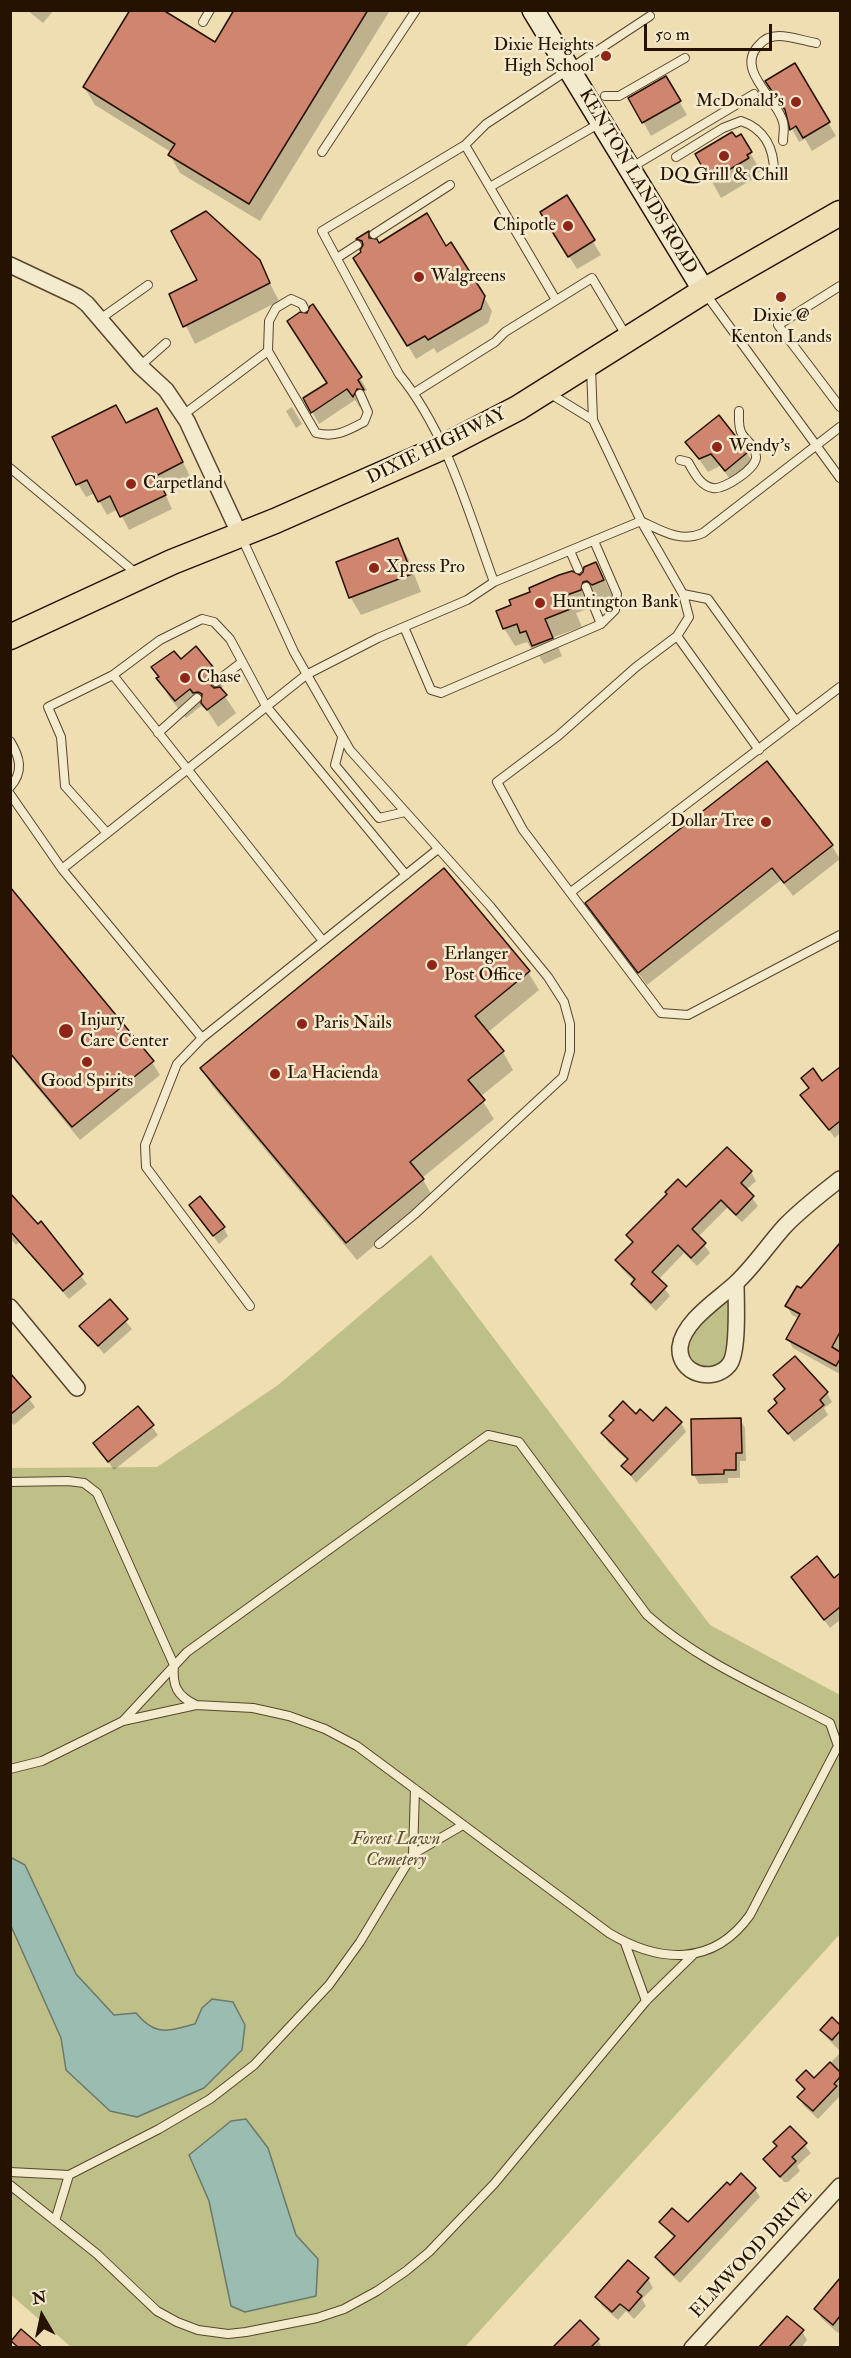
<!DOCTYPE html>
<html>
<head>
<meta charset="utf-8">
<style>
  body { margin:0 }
  #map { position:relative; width:851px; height:2358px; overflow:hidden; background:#eedeb2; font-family:"IM FELL Double Pica",serif }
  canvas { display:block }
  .frame { position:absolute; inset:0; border:12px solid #251200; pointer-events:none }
  .north { position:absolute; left:12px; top:2286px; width:60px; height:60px; -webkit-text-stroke:4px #f4eacd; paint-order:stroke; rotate:351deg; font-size:16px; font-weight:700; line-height:24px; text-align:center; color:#251200 }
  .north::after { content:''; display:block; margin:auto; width:21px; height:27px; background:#251200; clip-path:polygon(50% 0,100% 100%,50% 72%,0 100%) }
  .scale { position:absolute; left:644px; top:24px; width:128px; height:27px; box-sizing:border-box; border:3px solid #251200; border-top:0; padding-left:8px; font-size:18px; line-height:21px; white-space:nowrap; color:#251200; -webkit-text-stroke:4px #f4eacd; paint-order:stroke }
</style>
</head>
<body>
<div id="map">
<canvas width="851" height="2358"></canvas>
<div class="frame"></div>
<div class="north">N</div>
<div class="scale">50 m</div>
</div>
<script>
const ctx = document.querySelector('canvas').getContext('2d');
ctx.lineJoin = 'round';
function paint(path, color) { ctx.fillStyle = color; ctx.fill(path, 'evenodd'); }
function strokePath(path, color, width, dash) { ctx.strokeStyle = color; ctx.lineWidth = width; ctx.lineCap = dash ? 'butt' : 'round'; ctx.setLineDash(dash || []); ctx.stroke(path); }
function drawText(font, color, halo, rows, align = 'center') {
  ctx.font = font + ' "IM FELL Double Pica",serif'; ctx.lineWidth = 5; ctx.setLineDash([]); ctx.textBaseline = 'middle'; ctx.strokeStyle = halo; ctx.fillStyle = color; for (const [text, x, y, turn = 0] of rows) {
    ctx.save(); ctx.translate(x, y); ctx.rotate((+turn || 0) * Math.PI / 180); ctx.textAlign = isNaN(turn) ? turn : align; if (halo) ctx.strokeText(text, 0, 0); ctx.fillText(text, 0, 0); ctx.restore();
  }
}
const green = new Path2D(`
  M431,1255L710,1625L840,1695V1934L465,2347H71L11,2295V1468L157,1467L278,1385Z
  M730,1295C730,1307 729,1350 723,1359C709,1383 676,1355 690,1334C700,1319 717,1307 730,1295Z`);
const water = new Path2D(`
  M10,1857L25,1865L76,1974L114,2015L136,2013C156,2037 167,2031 195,2024L202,2008L212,1999L233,2002L245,2025L242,2050L204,2088L137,2117L110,2111L66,2070L61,2038L11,1926Z
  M246,2119L268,2148L296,2235L318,2259L316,2296L245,2312L231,2306L209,2201L189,2155L231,2121Z`);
const shadow = new Path2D(`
  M27,10H54L43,23Z
  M259,10L389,12L260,221L180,173L170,155L171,152L95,105L84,87L215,44Z
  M794,65L836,136L812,151L805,139L799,142L792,129L787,113L774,95Z
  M666,78L687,115L651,136L630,98Z
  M740,136L761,171L756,174L758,176L721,198L711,180L735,139Z
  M566,197L601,255L577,269L550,226Z
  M368,234L378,245L484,297L492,311L488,323L437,353L434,348L416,359L355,258L363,253V248L358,240Z
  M258,261L279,301L195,344L171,295Z
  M360,378L367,390L364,392L369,401L364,400L360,408L355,400L319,424L305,399Z
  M292,407L302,424L296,428L286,411Z
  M719,417L747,453L755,466L733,483L720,466L708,472L687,442Z
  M164,424L190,476L163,489L172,509L129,530L118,509L107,515L95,493L86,497L78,484L126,425Z
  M397,540L408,558L421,592L361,615L351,598L337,563Z
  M596,563L614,599L603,602L601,600L595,599L591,602L590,608L576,613L582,627L554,637L562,656L544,664L535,649L532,650L527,642L515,646L504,628Z
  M196,648L212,669L223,687L220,689L236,713L218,727L207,710L201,706L186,718L169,697L153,667L181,661Z
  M832,846L840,859L793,896L781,880L647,985L587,903Z
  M10,889L152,1062L160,1075L80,1140L10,1055Z
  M528,972L539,990L487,1033L503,1052L513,1070L480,1097L494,1119L422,1178L433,1197L357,1260L213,1087L202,1069Z
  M840,1068V1133L835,1138L802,1095L810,1089L803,1078L822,1083Z
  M751,1172L756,1181L746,1190L758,1206L742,1222L727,1208L698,1237L710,1253L697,1266L684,1253L658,1280L670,1296L656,1311L638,1293L633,1284L635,1282L622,1269L617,1261L633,1244L628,1235L686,1189Z
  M10,1196L37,1226L41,1223L87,1284L69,1299L19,1242L16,1245L10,1238Z
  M191,1206L223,1227L228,1236L219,1244Z
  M840,1241V1349L839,1352L840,1354V1374L793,1348L788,1339L800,1319L792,1315L787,1306L831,1256L830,1254Z
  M109,1301L132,1329L104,1354L81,1326Z
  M795,1358L827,1393L832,1402L824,1408L828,1415L794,1442L770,1411L778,1404L785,1391L775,1376Z
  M14,1379L35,1407L14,1425L10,1421V1382Z
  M138,1408L158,1435L114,1470L94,1443Z
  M611,1416H636L653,1423H681L686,1432L636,1483L623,1466L628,1461L608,1442L603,1433L614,1422Z
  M740,1419L745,1428L746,1461H740V1478H728V1483L699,1484L694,1475Z
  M793,1577L835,1579L840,1586V1620L830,1628Z
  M840,2025V2051L827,2038L822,2030Z
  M840,2053V2091L839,2093L840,2096L818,2119L804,2106L799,2097L805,2091L798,2081L814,2080Z
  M790,2128L811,2153L797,2166L800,2171L788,2182H784L765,2159L778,2148Z
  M730,2187L755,2189L760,2197L680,2283L662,2266L657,2257L674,2238L661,2222L688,2224Z
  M648,2279L653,2288L642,2299L646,2306L634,2319L626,2311L618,2320L602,2306L597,2297Z
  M835,2286L840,2290V2330L838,2333L821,2318L816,2309Z
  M802,2331L807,2340L801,2348H760Z
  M598,2340L602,2348H554Z`);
const building = new Path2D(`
  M130,10H163L215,42L234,10H368L249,204L168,155L175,144L83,87Z
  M795,63L830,122L803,138L796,126L790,130L785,110L765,81Z
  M666,76L681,101L642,123L628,98Z
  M732,132L736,137L741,134L752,152L747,155L749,158L710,181L695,154Z
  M567,195L595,240L568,257L540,212Z
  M206,211L260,260L270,283L183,327L169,294L197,280L171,231Z
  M427,213L446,246L451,242L485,296L481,309L428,340L425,336L407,346L353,258L361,252L360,250L363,245L362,241L356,239L369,231V238L377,239L379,243Z
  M313,304L362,377L358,380L364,390L357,389L353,397L347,389L311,413L303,398L327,383L287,321L300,312L307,313L310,306Z
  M116,405L126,423L157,408L183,462L156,476L166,495L120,517L110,496L98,502L87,480L76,485L52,437Z
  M719,415L748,452L725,471L711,454L699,459L685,442Z
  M398,538L412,574L349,598L336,562Z
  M596,562L604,580L592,585L587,581L583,582L581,590L567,595L573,608L545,619L553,638L532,646L526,631L520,633L517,624L503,629L496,611L511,605L509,600L530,592L529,588L559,575L572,571L580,575L583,572L584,567Z
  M196,646L214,668L208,672L212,677L211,685L214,688L220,687L227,695L207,710L201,703L202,694L198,692L193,693L190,689L175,701L156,678L159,677L151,667L174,651L181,659Z
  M767,761L833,845L784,883L772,868L638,973L585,903Z
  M444,868L530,971L475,1016L504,1051L468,1080L485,1100L410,1162L424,1179L346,1243L200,1068Z
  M10,887L154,1061L72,1127L10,1053Z
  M840,1067V1121L829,1130L800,1095L809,1088L801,1078L813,1068L822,1081Z
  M727,1147L752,1171L741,1183L754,1196L736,1215L721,1200L692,1229L706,1243L691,1258L678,1245L652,1272L667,1286L651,1303L631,1284L635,1279L615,1260L633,1242L626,1235L667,1194L665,1192L678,1179L686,1187Z
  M10,1193L38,1224L41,1221L83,1274L63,1291L10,1231Z
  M200,1196L225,1227L213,1236L189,1205Z
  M840,1243V1332L832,1347L840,1352V1359L836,1366L786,1339L800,1314L785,1306L797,1286L801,1288Z
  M110,1299L128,1319L98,1346L79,1326Z
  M795,1356L828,1392L820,1400L824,1405L788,1434L768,1411L777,1403L774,1399L785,1389L773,1375Z
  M10,1373L31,1397L10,1415Z
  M623,1401L636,1414L640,1409L653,1421L666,1407L682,1422L631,1475L621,1466L628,1459L601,1433L614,1420L609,1416Z
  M138,1406L154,1425L108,1462L93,1443Z
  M741,1418L742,1453H736V1470H724V1474L692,1475L691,1419Z
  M817,1556L834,1578L840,1573V1607L824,1620L791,1577Z
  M832,2017L840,2025V2031L832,2040L820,2030Z
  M830,2062L840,2072V2077L834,2084L837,2086L813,2111L797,2097L805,2089L796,2080L806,2070L814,2078Z
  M790,2126L807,2143L792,2157L796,2161L780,2177L763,2159L777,2146L773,2142Z
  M741,2173L756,2188L674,2275L655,2257L675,2236L659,2222L672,2208L688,2222L727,2182L730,2185Z
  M628,2260L649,2278L637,2292L642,2296L629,2311L620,2304L612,2312L595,2297Z
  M840,2278V2316L833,2325L814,2309Z
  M787,2316L804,2330L788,2348H758Z
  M580,2320L599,2339L590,2348H552Z
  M21,2329L43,2348H19L11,2341Z`);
const service = new Path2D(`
  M203,22L210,10
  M605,96H619L685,58
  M783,141C783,135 785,128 783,122C778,99 734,70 759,45C764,39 772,36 779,36C791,36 804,41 816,43
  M465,145L556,300
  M322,152L416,10
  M676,157L723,128L741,121C765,129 774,149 774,172
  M632,167L754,94
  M490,187L600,123
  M374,234L450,185
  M337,258L357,245
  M840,286L778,325L840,407
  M705,293L840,478
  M304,308L302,304L291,299L276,308L269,321L268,351L316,433C335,438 347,431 364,422L368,412L360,394
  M100,319L148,285
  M140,366L166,343
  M591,368L593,420L641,521L683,594L689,617L677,636L636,667L558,736L497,782L523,830L661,1013L688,1015L840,935
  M414,393L495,342L505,332L592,278L627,337
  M549,393L593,420
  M183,415L268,351
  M680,460L688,462C694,472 700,486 713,488C724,490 757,468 756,457C756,446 747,442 742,434C738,428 739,418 739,411
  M10,468L137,574
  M241,536L294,652L350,750L490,906L548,977L564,1002L570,1024V1051L563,1077L415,1214L379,1244
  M570,551L578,569
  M494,582C468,511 447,433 399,374L322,231L465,145L486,124L650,16
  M586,587L601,624
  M683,594L708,599L796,721
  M404,627L431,690L441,693L601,624L615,610L617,594L594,541
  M677,636L759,750
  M113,675L323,941
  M216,682L242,662
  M158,733L197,698
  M342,738L335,765L379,818L405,812
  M10,741C20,757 24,772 10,787
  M10,794L62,869L202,1038L438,849
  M107,833L65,786L61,737L48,707L113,675L160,640L202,619L214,622L230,639L266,706L406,875
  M62,869L306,675L378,638L467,600L494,582L641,521C662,531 681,543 703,533L840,427
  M571,892L840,687
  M202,1038L177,1064L145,1145L146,1167L250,1306
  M10,1482L68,1481L84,1483L97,1493L174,1665C172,1686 177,1696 196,1705
  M10,1769L42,1761L123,1721L196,1705L253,1708L289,1716L325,1729L357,1746L609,1933C659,1963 713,1967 750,1915L838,1746L830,1723C768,1690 699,1662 647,1615L519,1442L488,1435L187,1652L123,1721
  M413,1854L415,1789
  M625,1943L646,2001
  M10,2172L69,2175L159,2129L210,2099L254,2065L329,1985L360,1942L413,1854L463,1825
  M10,2185L97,2254L157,2311L177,2322L198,2330L228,2334L246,2332L317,2318L344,2309L377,2291L406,2271L429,2252L494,2184L646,2001L693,1955
  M55,2221L69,2175`);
const minor = new Path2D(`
  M10,265L78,297L87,304L140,366L166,390L187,421L240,535
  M736,1283C736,1300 739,1353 729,1365C713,1384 678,1374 680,1347C683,1321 719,1299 736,1283C754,1266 768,1245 784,1227C801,1209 821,1194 840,1179
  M10,1307L77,1388
  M692,2348L840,2186`);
const secondary = new Path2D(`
  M533,10L704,291`);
const primary = new Path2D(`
  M10,637L172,562L275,521L443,447L518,408L704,291L840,213`);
const markers = [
  [606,56,6,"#8f2418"],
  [796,102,6,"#8f2418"],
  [724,156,6,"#8f2418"],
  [568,226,6,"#8f2418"],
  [419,277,6,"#8f2418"],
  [781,297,6,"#8f2418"],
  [717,447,6,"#8f2418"],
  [131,484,6,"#8f2418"],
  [374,568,6,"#8f2418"],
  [540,603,6,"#8f2418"],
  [185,678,6,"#8f2418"],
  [766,822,6,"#8f2418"],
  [432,965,6,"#8f2418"],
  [302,1024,6,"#8f2418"],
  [66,1031,8,"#8f2418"],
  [87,1062,6,"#8f2418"],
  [275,1074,6,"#8f2418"]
];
const poiNames = [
  ["Dixie Heights",594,46,"right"],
  ["High School",594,67,"right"],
  ["McDonald's",784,102,"right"],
  ["DQ Grill & Chill",724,176,"center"],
  ["Chipotle",556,226,"right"],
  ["Walgreens",431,277],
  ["Dixie @",781,317,"center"],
  ["Kenton Lands",781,338,"center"],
  ["Wendy's",729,447],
  ["Carpetland",143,484],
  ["Xpress Pro",386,568],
  ["Huntington Bank",552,603],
  ["Chase",197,678],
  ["Dollar Tree",754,822,"right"],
  ["Erlanger",444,955],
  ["Post Office",444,976],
  ["Injury",80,1021],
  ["Care Center",80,1042],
  ["Paris Nails",314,1024],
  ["La Hacienda",287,1074],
  ["Good Spirits",87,1082,"center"]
];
const streetNames = [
  ["KENTON LANDS ROAD",637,182,59],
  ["DIXIE HIGHWAY",437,447,-26],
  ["ELMWOOD DRIVE",752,2254,-47]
];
const parkNames = [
  ["Forest Lawn",396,1840],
  ["Cemetery",396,1861]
];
paint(green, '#bfc088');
paint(water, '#9abcb1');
strokePath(water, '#6b786a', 1.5);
paint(shadow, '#0003');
paint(building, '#d0856f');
strokePath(building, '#251200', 1.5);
strokePath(service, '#57452c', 10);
strokePath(minor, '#57452c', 18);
strokePath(secondary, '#251200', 24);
strokePath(primary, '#251200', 27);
strokePath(service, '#f4eacd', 8);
strokePath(minor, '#f4eacd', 15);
strokePath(secondary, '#f4eacd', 21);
strokePath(primary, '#eedeb2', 24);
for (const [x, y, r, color] of markers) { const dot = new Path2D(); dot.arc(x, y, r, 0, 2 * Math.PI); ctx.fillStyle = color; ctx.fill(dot); strokePath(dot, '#f4eacd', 2); }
drawText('18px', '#251200', '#f4eacd', poiNames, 'left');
drawText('18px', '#251200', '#f4eacd', streetNames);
drawText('italic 18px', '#5b4f30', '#f4eacd', parkNames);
</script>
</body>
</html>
